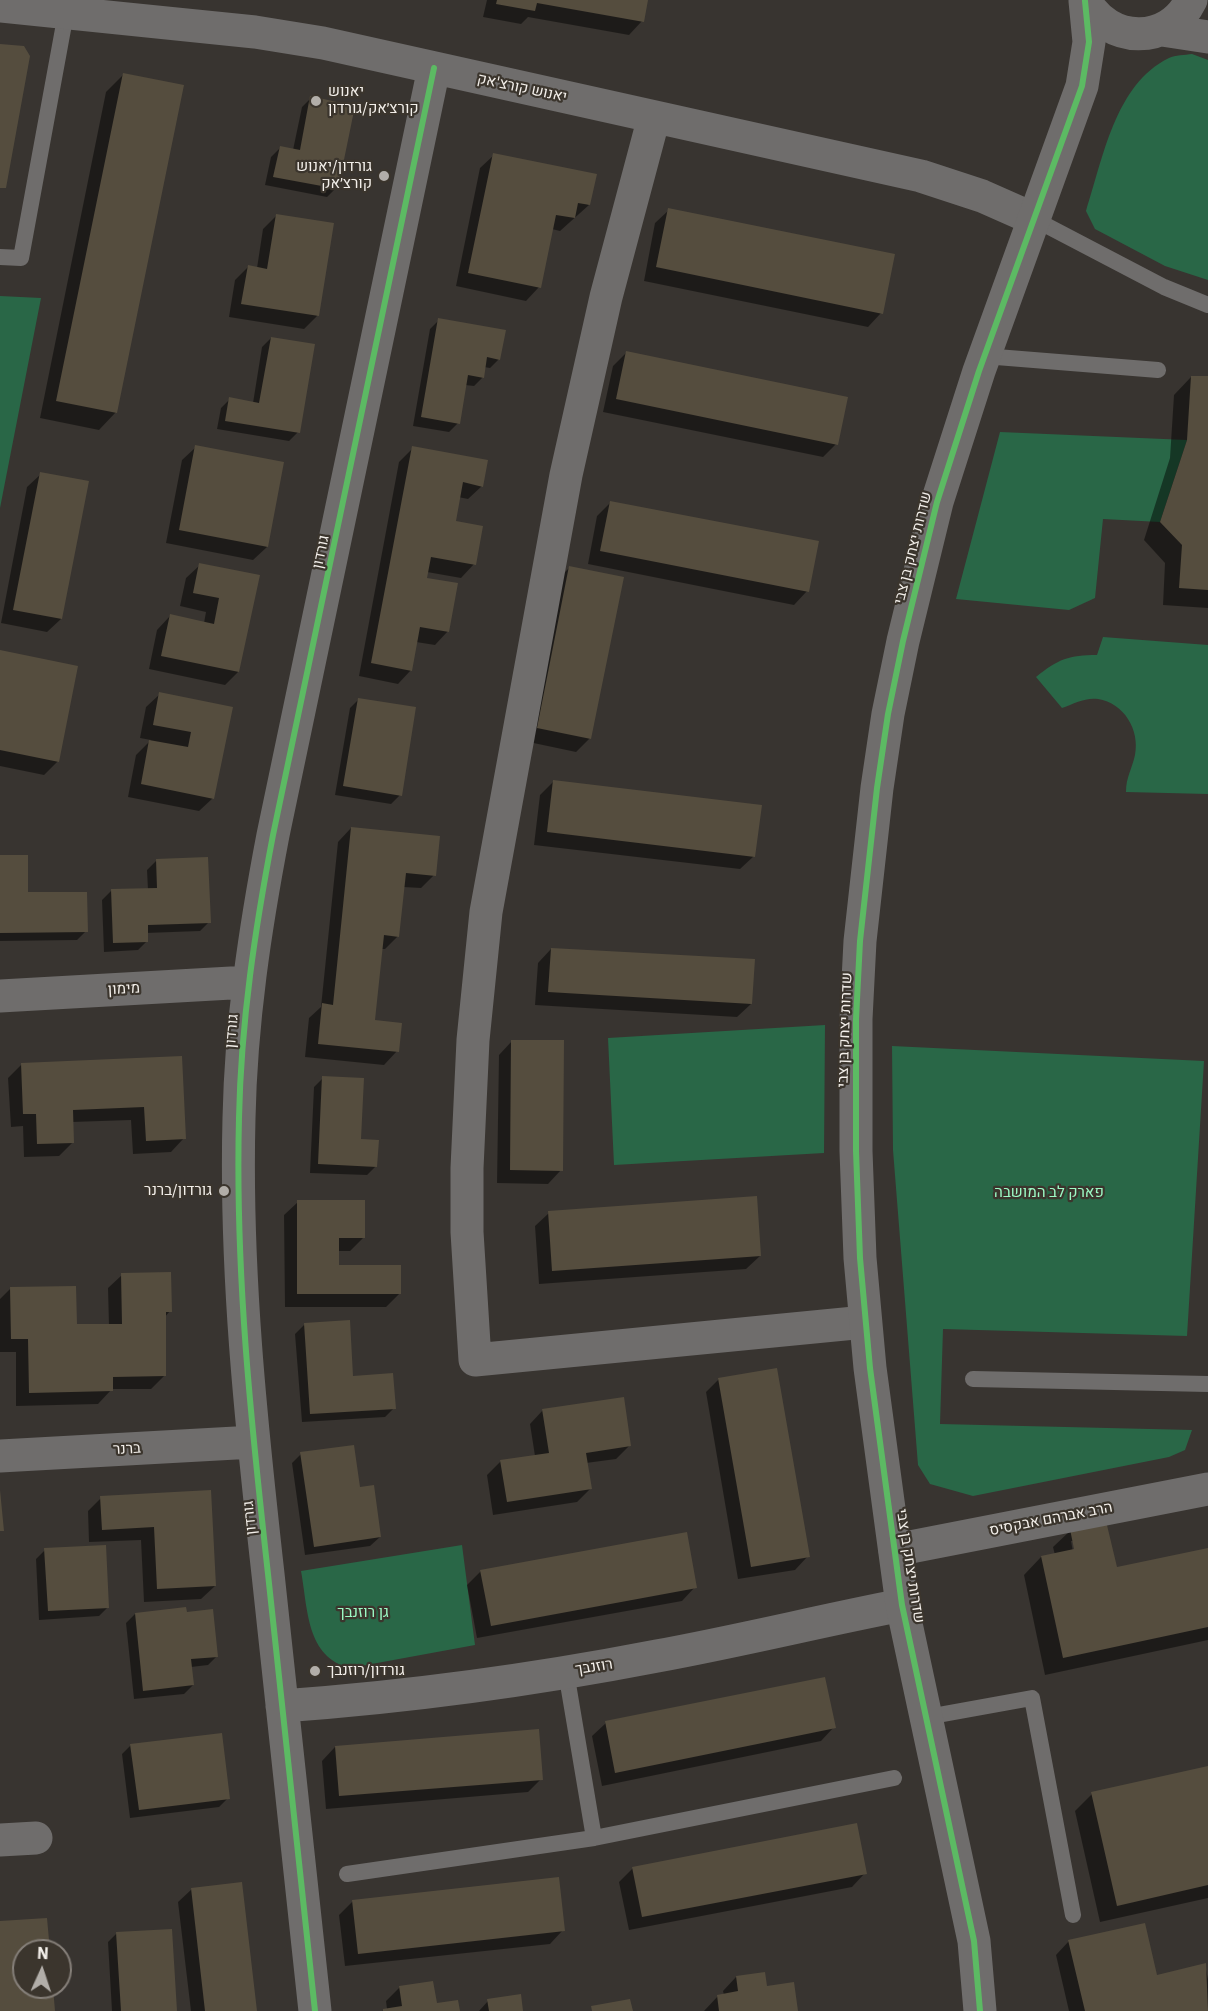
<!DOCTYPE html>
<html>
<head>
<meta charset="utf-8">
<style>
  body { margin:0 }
  #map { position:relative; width:1208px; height:2011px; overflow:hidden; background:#383430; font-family:"IBM Plex Sans",sans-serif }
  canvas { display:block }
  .north { position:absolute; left:12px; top:1939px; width:60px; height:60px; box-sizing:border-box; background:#3b352d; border:2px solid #857f79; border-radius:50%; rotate:3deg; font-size:16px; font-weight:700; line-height:24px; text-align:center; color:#f3efea }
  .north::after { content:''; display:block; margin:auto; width:21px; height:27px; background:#b2aea9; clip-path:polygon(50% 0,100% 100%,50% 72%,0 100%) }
</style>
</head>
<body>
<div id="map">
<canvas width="1208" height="2011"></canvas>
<div class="north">N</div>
</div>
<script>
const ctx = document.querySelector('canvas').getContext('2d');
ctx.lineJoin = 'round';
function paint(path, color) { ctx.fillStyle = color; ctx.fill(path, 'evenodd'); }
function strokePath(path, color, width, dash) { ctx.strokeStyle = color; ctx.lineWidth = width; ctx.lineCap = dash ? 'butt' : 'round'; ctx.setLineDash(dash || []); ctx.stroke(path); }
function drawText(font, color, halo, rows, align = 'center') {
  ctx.font = font + ' "IBM Plex Sans",Heebo,sans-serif'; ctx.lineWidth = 4.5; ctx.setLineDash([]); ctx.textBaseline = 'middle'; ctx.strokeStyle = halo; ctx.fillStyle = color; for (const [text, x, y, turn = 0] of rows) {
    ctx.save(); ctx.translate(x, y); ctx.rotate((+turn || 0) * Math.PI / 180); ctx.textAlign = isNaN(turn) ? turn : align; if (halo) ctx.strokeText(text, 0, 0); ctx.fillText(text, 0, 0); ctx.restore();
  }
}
const green = new Path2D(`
  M1192,54L1208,60V280L1165,266L1095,229L1086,211C1103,159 1115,84 1169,58C1175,55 1185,55 1192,54Z
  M0,296L41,298L0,508Z
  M1000,432L1187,440L1160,522L1103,519L1095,598L1069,610L956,599Z
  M1103,637L1208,645V794L1126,792C1126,777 1132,769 1135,755C1140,730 1124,703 1098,699C1086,697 1073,704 1062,708L1036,677C1058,659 1069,655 1097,655Z
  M825,1025L824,1153L614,1165L608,1038Z
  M892,1046L1204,1061L1187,1336L943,1329L940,1424L1192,1430L1185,1450L1169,1457L973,1496L930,1484L918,1465L893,1150Z
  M462,1545L475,1645L350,1668C306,1657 308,1609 301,1571Z`);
const shadow = new Path2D(`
  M487,0H646L642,21L629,35L528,17L521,24L483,17Z
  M123,75L116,412L99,430L40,418L106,92Z
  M311,98L336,188L327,197L265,185L271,157L280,148L293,150L302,107Z
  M494,155L589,205L560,231L552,229L539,287L526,301L456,286L480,168Z
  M669,210L881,313L868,327L644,281L655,223Z
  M277,215L317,316L304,329L229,317L235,280L248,267L257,268L263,229Z
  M439,320L499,359L490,368L484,367L483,377L474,386L465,385L458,423L449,432L413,426L430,329Z
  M271,338L298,432L289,441L217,429L221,408L230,399L253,403L262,347Z
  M626,353L836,444L823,457L603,412L613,366Z
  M1191,377L1208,378V608L1163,605L1165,563L1144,540L1170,458L1174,395Z
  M196,447L267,547L253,560L166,543L182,460Z
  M413,448L482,486L468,499L458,497L454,522L474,564L461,578L427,572L425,579L448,631L435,645L416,642L411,670L398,684L359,676L399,462Z
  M41,474L61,619L47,632L1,623L27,487Z
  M611,502L807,591L794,605L588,564L597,516Z
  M200,565L258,577L238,672L225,685L149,669L157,630L170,616L204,623L206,612L180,606L186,578Z
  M570,567L590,738L576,752L524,741L556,581Z
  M0,652L58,761L44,775L0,766Z
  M160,694L231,708L213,798L199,811L128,797L136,755L151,740L140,738L146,707Z
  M359,699L400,795L391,804L335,795L350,708Z
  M553,782L754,856L740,869L534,845L540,795Z
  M351,828L434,875L421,888L403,887L398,936L385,949H381L374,1022L397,1051L384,1065L305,1057L309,1018L321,1007L338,842Z
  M0,857L27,894L86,931L77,940L0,941Z
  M156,861L209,922L200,931L146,933L147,941L138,950L104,952L102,900L111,891L148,890L147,870Z
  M551,949L751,1004L737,1017L535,1005L538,963Z
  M512,1041L561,1170L548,1184L497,1183L499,1055Z
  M181,1058L184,1138L171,1152L133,1154L131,1120L72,1122L73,1142L59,1156L24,1157L23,1126L11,1127L8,1078L22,1064Z
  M323,1078L376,1166L367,1175L310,1173L314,1087Z
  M298,1202L363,1238L350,1251H337V1266L400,1293L386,1307H285L284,1215Z
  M549,1213L760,1256L746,1269L539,1284L535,1226Z
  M122,1275L170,1311L164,1318L165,1375L151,1389H112L98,1404L16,1406V1352H0V1299L11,1288L75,1326H109L108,1288Z
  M304,1325L351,1378L394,1408L385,1417L302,1422L295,1334Z
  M719,1379L808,1556L795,1570L738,1579L706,1392Z
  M543,1410L629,1446L616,1459L586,1463L590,1489L577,1502L493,1515L487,1475L501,1461L535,1456L530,1424Z
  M301,1454L358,1489L380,1537L370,1546L305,1555L292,1463Z
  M209,1492L215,1586L201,1599L144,1602L141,1540L89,1542L88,1511L101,1498Z
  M1071,1530L1115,1569L1208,1550V1640L1045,1675L1024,1575L1041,1557L1055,1555L1053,1547ZM1071,1541H1074L1077,1556L1074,1557Z
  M45,1550L108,1607L99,1616L39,1620L36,1559Z
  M481,1571L695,1587L682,1601L477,1638L467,1585Z
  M135,1614H186L217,1656L208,1665L191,1667L193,1685L184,1694L134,1699L126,1623Z
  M606,1723L834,1727L821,1741L602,1786L592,1736Z
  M131,1745L228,1798L219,1807L130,1818L122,1754Z
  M335,1747L541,1779L528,1792L326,1809L322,1761Z
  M1208,1767V1898L1100,1922L1075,1811L1092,1794Z
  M633,1868L865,1873L852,1887L629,1930L619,1882Z
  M192,1889L255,2011H191L178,1902Z
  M353,1901L563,1930L550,1944L345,1966L339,1915Z
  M117,1933L176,2011H112L108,1942Z
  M1069,1941L1156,1976L1205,1965L1208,1979V2011H1069L1056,1955Z
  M736,1977L765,1987L797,2011H704L718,1996L724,1995L723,1991Z
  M400,1987L436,2005L459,2011H382L387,2009L386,2001Z
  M488,2001L522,2011H479Z`);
const building = new Path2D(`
  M497,0H648L644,22L537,3L535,11L496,4Z
  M0,44L24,46L30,56L6,188H0Z
  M123,73L184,85L117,413L56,401Z
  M310,96L355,106L338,189L273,177L280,146L300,150Z
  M493,153L597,174L590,205L578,203L575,218L556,215L541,288L468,273Z
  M668,208L895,254L883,314L656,267Z
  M276,214L334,223L319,316L241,304L248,265L267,269Z
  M438,318L506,330L500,360L487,357L484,378L468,375L460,424L421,417Z
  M271,337L315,344L300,433L225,421L229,397L259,403Z
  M626,351L848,397L838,445L616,399Z
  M1191,376H1208V590L1179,588L1182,545L1160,522L1187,440Z
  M195,445L284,462L268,547L179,530Z
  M412,446L488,460L483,487L463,482L456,521L483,526L476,565L431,557L427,578L458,583L449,632L420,627L412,671L371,663Z
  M40,472L89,481L62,619L13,610Z
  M610,501L819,541L809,592L600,551Z
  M199,563L260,575L239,672L161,656L170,614L214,624L219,598L193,593Z
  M569,566L624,577L591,739L537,728Z
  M0,650L78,666L59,762L0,750Z
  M159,692L233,707L214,799L141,784L149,740L188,747L191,732L153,725Z
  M358,698L416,707L402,796L343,786Z
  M553,780L762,805L755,857L547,832Z
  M351,827L440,836L436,876L406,873L399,937L384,935L375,1020L402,1023L399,1052L318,1044L322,1003L333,1005Z
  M0,855H28V892H87L88,932L0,933Z
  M208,857L211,923L148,925V942L113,943L111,889L157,888L156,859Z
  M551,948L755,959L752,1004L548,992Z
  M511,1040H564L563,1171L510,1170Z
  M182,1056L186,1139L146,1141L144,1107L73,1110L74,1143L37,1144L36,1114H23L21,1063Z
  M322,1076L364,1078L361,1139L379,1140L377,1167L318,1164Z
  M757,1196L761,1256L552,1271L548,1211Z
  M297,1200H365V1238H339V1265H401V1294H297Z
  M171,1272L172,1312H166V1376L113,1377V1391L29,1393L28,1339H11L10,1287L76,1286L77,1324H122L121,1273Z
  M350,1320L353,1376L393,1373L396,1409L310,1414L304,1323Z
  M777,1368L810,1557L751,1567L718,1378Z
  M624,1397L631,1446L586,1453L592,1489L507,1502L500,1460L549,1453L542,1409Z
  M354,1445L360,1487L374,1485L381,1537L314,1547L300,1452Z
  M0,1490L4,1531H0Z
  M211,1490L216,1586L157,1589L154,1527L102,1530L100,1496Z
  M1106,1521L1117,1567L1208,1548V1627L1063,1658L1041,1556L1074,1549L1070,1529Z
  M687,1532L697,1588L491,1626L480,1570Z
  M106,1545L109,1608L48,1611L44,1548Z
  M186,1607L187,1612L213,1609L218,1657L191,1659L194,1685L143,1691L135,1613Z
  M825,1677L836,1728L615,1773L605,1721Z
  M539,1729L543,1780L339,1796L335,1746Z
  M222,1733L230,1799L139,1810L130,1744Z
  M1208,1766V1885L1117,1906L1091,1792Z
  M857,1823L867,1874L642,1917L632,1867Z
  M559,1877L565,1931L358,1954L352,1900Z
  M242,1882L257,2011H205L191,1888Z
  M47,1918L50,1951H24V1987H53L55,2011H0V1921Z
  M1145,1923L1157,1975L1206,1963L1208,2011H1085L1068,1940Z
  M172,1929L177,2011H121L116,1932Z
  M765,1972L767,1986L794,1982L798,2011H719L717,1995L738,1991L736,1976Z
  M433,1981L437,2003L458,2000L460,2011H383V2009L402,2006L399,1986Z
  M521,1994L523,2011H489L487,1999Z
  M630,1999L633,2011H592L591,2006Z`);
const service = new Path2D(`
  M1034,219L1164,287L1208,305
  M0,257L21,258L66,13
  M984,356L1158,370
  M973,1379L1208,1384
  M566,1672L594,1838
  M927,1717L1032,1698L1073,1915
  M347,1874L594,1838L894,1778`);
const minor = new Path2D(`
  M0,6L255,32L323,43L921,176L982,196L1034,219
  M654,117L606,297L566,475L486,912L473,1040L467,1168V1232L475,1360L865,1322
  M0,996L249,982
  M0,1456L254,1442
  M895,1550L1208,1489
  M282,1706C408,1697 533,1680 657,1656C739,1641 820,1621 902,1605
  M0,1840L36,1838
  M315,2011C299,1865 284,1720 268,1574C251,1422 235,1271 239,1118C241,1022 255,929 273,835L434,68`);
const tertiary = new Path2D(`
  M1085,0C1108,44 1169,46 1191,0
  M1162,30L1208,37
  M980,2011L974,1941L902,1605L870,1368L860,1258L856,1151V1019L860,941L877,788L888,714L903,641L937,502L979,371L1082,86L1089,42L1085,1`);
const cycleway = new Path2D(`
  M315,2011C299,1865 284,1720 268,1574C251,1422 235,1271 239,1118C241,1022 255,929 273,835L434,68
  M980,2011L974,1941L902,1605L870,1368L860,1258L856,1151V1019L860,941L877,788L888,714L903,641L937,502L979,371L1082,86L1089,42L1085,1`);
const markers = [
  [316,101,6,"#b2aea9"],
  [384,176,6,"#b2aea9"],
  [224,1191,6,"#b2aea9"],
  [315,1671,6,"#b2aea9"]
];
const streetNames = [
  ["יאנוש קורצ'אק",522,88,12],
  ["שדרות יצחק בן צבי",913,548,-76],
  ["גורדון",321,552,-78],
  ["מימון",124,989,-3],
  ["שדרות יצחק בן צבי",845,1030,-88],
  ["גורדון",232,1031,-85],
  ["ברנר",127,1449,-3],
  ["גורדון",250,1518,-96],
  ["הרב אברהם אבקסיס",1051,1519,-11],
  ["שדרות יצחק בן צבי",910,1566,81],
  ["רוזנבך",594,1667,-9]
];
const poiNames = [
  ["יאנוש",328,92],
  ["קורצ׳אק/גורדון",328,109],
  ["גורדון/יאנוש",372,167,"right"],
  ["קורצ׳אק",372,184,"right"],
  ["גורדון/ברנר",212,1191,"right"],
  ["גורדון/רוזנבך",327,1671]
];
const parkNames = [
  ["פארק לב המושבה",1049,1193],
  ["גן רוזנבך",363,1613]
];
paint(green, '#296747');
paint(shadow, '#0007');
paint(building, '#554d3e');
strokePath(service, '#6f6d6c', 16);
strokePath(minor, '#6f6d6c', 33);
strokePath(tertiary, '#6f6d6c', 33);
strokePath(cycleway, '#5cba63', 6);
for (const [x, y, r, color] of markers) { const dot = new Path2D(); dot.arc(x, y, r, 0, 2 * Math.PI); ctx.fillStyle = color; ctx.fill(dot); strokePath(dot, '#3b352d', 2); }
drawText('15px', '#f3efea', '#3b352d', streetNames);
drawText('15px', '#f3efea', '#3b352d', poiNames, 'left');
drawText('15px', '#9cfac5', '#3b352d', parkNames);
</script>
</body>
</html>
